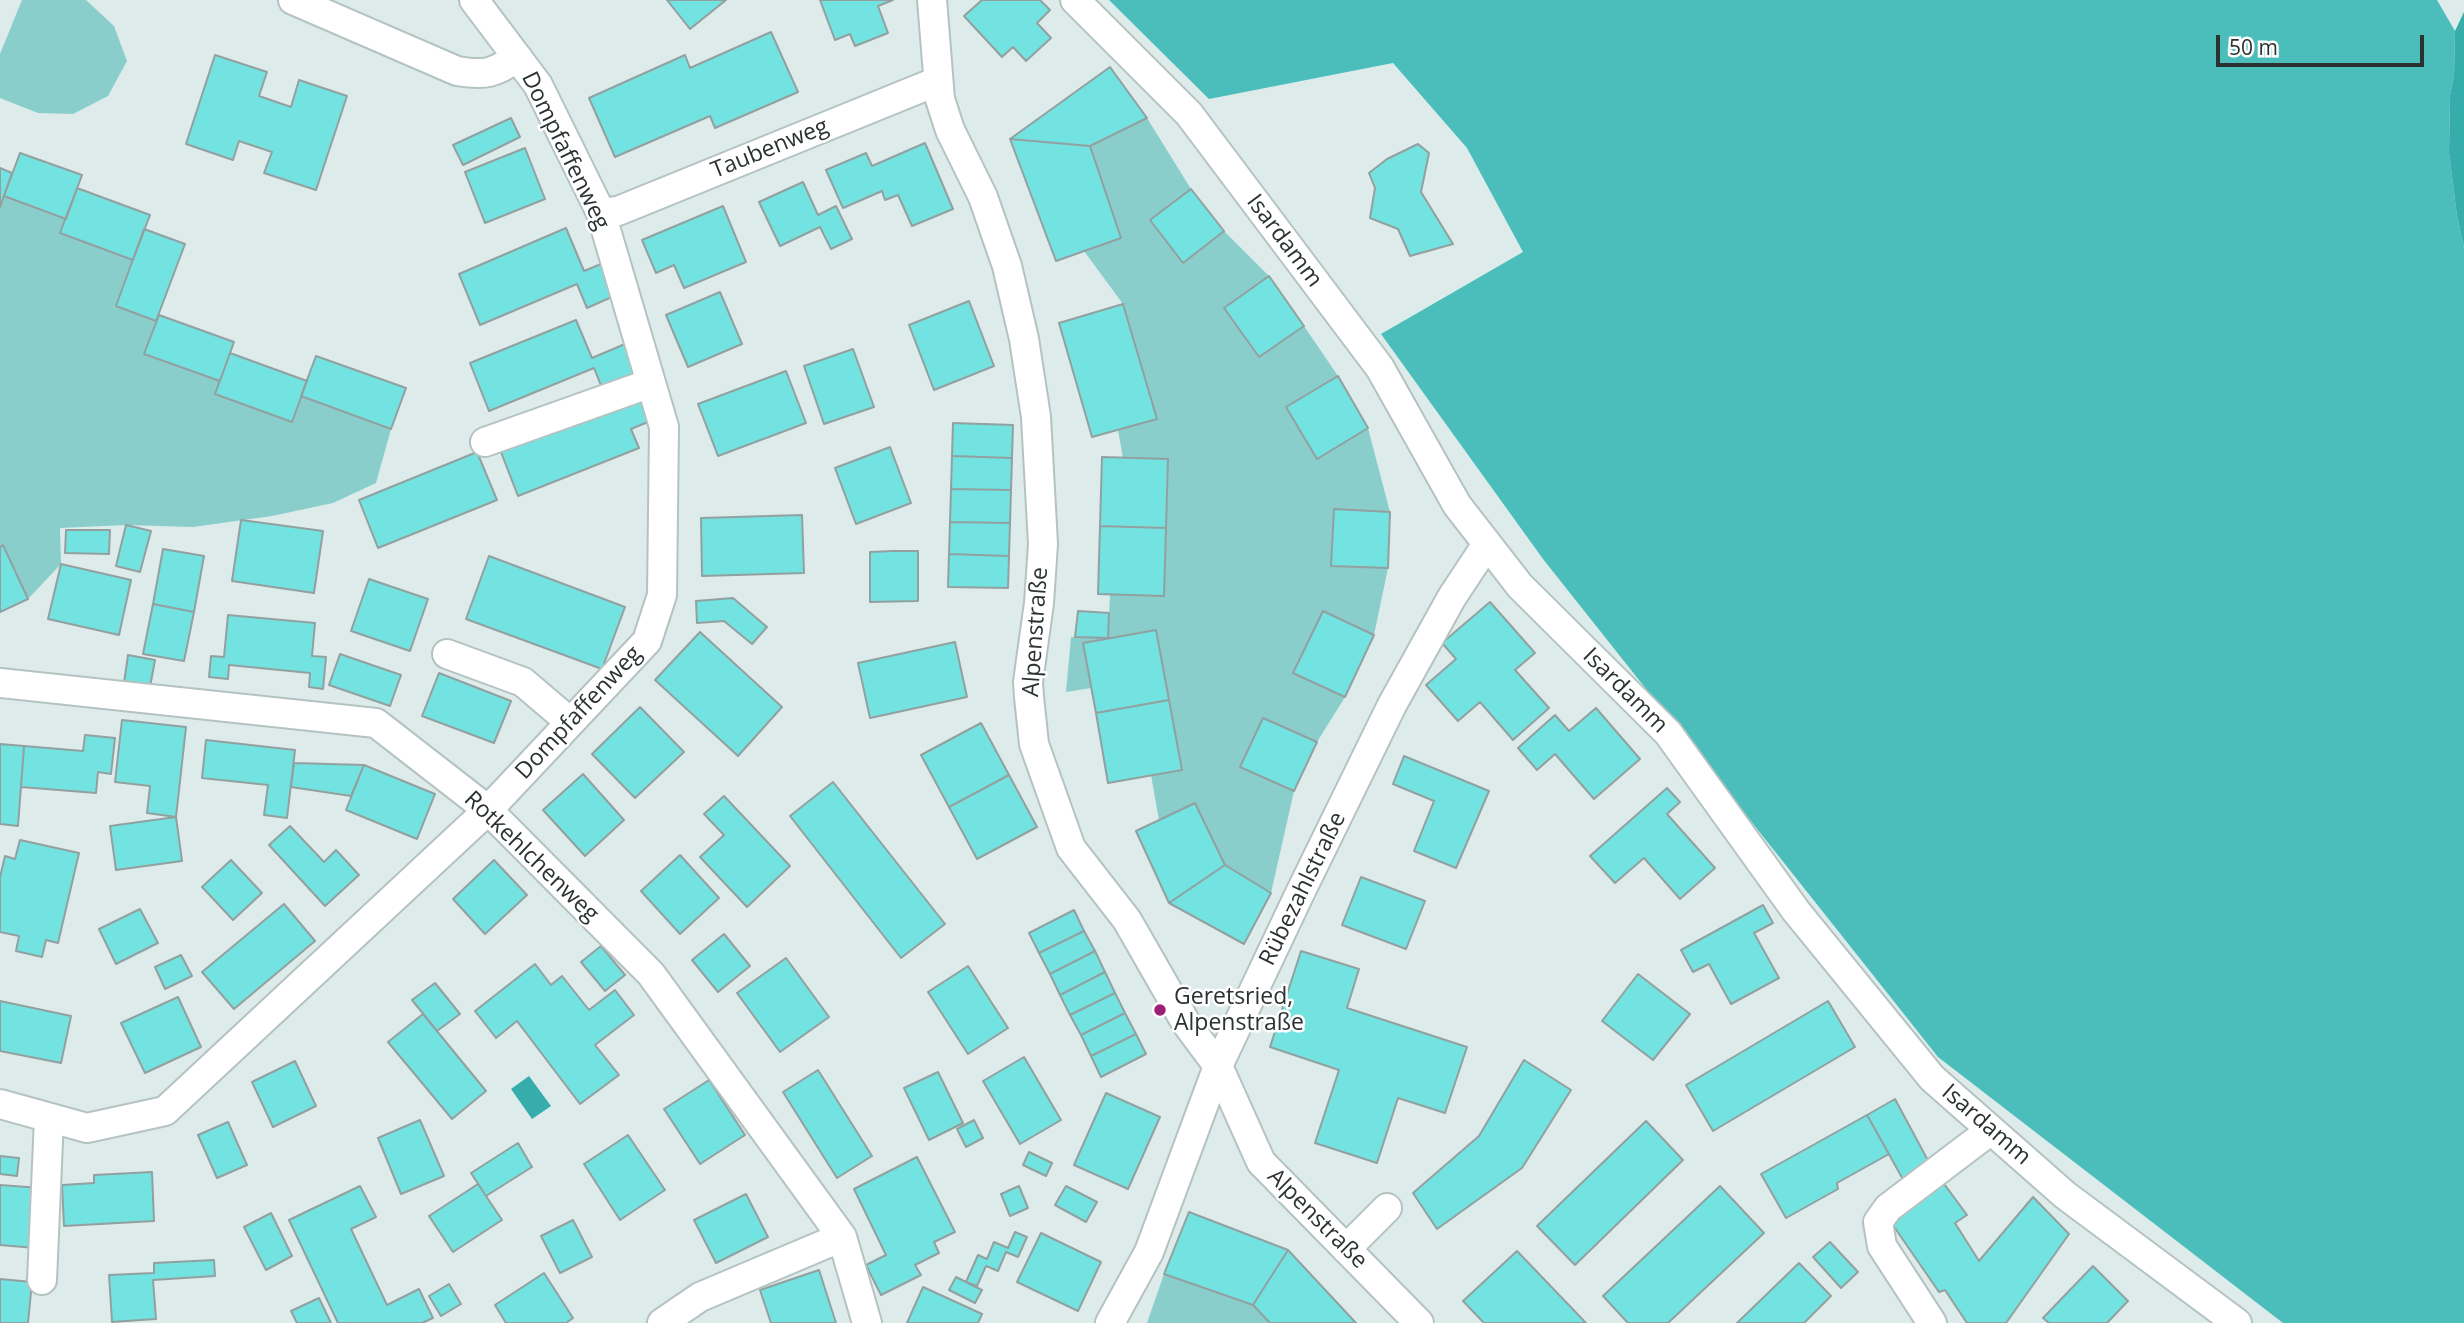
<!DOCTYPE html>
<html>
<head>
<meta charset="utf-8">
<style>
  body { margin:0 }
  #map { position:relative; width:2464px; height:1323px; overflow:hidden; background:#ddebeb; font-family:"Open Sans",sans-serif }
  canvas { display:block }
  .scale { position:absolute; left:2216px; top:35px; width:208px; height:32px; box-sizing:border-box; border:4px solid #2c3232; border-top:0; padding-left:9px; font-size:21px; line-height:24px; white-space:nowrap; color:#2c3232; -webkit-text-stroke:5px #fff; paint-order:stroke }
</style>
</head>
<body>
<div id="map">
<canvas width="2464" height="1323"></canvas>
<div class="scale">50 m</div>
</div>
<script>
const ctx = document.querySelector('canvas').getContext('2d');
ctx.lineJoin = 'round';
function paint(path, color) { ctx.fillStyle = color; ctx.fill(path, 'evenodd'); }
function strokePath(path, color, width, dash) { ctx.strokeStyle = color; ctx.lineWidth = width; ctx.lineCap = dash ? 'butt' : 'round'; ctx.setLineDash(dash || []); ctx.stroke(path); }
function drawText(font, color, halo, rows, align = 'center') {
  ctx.font = font + ' "Open Sans",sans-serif'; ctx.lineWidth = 5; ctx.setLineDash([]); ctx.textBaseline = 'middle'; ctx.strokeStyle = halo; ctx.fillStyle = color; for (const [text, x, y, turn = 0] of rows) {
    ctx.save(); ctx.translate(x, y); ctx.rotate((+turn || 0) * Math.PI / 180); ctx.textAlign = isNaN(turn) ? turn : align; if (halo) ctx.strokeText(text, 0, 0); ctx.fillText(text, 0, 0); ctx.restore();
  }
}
const green = new Path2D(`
  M22,0H86L114,26L127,61L108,96L73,114L38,113L0,98V54Z
  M1147,118L1191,189L1150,220L1183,262L1224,231L1269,276L1224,308L1258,357L1304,326L1338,376L1286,407L1317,458L1368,428L1390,512L1334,510L1331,566L1388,568L1374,635L1323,611L1345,697L1317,742L1263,718L1241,767L1294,791L1271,893L1225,865L1195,803L1159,820L1151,775L1182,769L1156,630L1083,643L1091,688L1066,692L1071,637L1108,638L1110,594L1168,459L1123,458L1118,430L1157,418L1123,304L1084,251L1121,238L1090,146Z
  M4,196L66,219L61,233L133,260L116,306L156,321L145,354L220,381L292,422L301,396L391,429L376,483L333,503L272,516L193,527L126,525L60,528L61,564L28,599L4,545L0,547V207Z
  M1164,1274L1253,1305L1270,1323H1147Z`);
const forest = new Path2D(`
  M1109,0H2437L2455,31L2454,76L2450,95L2449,152L2457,216L2464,247V1323H2283L1938,1057L1543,559L1381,334L1523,252L1467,148L1393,63L1209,99Z`);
const water = new Path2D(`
  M2464,12V247L2457,216L2449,152L2450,95L2454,76L2455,31Z
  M529,1076L551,1106L532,1119L511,1089Z`);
const building = new Path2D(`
  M667,0H726L690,29Z
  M820,0H893L878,6L888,33L855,46L850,34L835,40Z
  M982,0H1040L1050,10L1037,23L1051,38L1026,61L1013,47L1002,57L964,16Z
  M771,32L798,92L715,128L710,116L615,157L589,98L685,55L690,68Z
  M215,55L267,72L259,96L291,107L299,80L347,96L316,190L264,173L272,152L239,141L233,160L186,144Z
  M1110,67L1147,118L1090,146L1010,139Z
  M511,118L520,137L463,165L453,145Z
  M1010,139L1090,146L1121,238L1056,261Z
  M925,143L953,209L912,226L898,195L885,200L882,191L843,208L826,170L866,153L872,166Z
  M1418,144L1429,153L1421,192L1453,244L1410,256L1398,229L1370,218L1375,188L1369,173L1387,159Z
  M525,148L545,199L485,223L465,172Z
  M20,153L82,175L66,219L4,196Z
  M0,168L12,173L0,207Z
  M803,182L818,215L836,206L852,239L831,249L820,227L780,246L759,202Z
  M77,188L150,215L133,260L60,233Z
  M1191,189L1224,231L1183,263L1150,220Z
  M723,206L746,262L684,288L674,265L656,273L642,240Z
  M566,228L584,271L601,264L614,296L587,308L577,284L480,325L459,274Z
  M144,229L185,244L156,321L116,306Z
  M1269,276L1304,326L1259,357L1224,308Z
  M720,292L742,344L688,367L666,315Z
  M969,301L994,366L934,390L909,325Z
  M1123,304L1157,419L1092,437L1059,323Z
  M159,315L234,342L220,381L144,354Z
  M576,320L592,358L625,344L637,374L602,388L594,368L489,411L470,363Z
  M853,349L874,407L824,424L804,366Z
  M230,353L307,381L292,422L215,394Z
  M316,356L406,388L391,429L301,396Z
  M786,371L806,423L718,456L698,404Z
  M1338,376L1368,428L1317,459L1286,407Z
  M646,396L655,419L631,429L639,448L518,496L499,447Z
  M953,423L1013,425L1012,458L952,456Z
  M890,447L911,503L856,524L835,468Z
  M477,452L497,500L378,548L359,500Z
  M952,456L1012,458L1011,490L951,489Z
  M1102,457L1168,459L1166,528L1100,526Z
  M951,489L1011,490L1010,523L950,522Z
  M1334,509L1390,512L1388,568L1331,566Z
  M802,515L804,573L702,576L701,518Z
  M241,520L323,531L314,593L232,581Z
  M950,522L1010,523L1009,556L949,554Z
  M126,525L151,531L140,572L116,566Z
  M1100,526L1166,528L1164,596L1098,594Z
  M66,530H110L109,554L65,553Z
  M3,545L28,599L0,612V547Z
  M163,549L204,556L194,612L153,604Z
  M893,551H918V601L870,602V552Z
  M949,554L1009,556L1008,588L948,587Z
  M489,556L625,607L602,669L466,619Z
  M61,564L131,580L119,635L48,619Z
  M369,579L428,599L410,651L351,631Z
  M733,598L767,627L752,644L724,621L697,623L696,601Z
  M1490,602L1535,653L1515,670L1549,708L1513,740L1480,702L1458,721L1426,685L1456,659L1442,643Z
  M153,604L194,612L184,661L143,654Z
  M1078,611L1109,613L1108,638L1075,637Z
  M1323,611L1374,635L1345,697L1293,673Z
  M228,615L315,623L312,656L326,657L323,689L309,687L310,673L229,665L228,679L209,677L211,656L224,657Z
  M1156,630L1169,700L1096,713L1083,643Z
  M700,632L782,707L738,756L655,680Z
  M955,642L967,697L870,718L858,663Z
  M340,654L401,675L390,706L329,685Z
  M128,655L155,660L150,687L124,683Z
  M439,673L511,701L494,743L422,716Z
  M1169,700L1182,770L1108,783L1096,713Z
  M640,707L684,752L635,798L592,754Z
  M1596,708L1640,759L1594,799L1555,754L1537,770L1518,748L1555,715L1569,731Z
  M1263,718L1317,742L1294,791L1240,767Z
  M122,720L186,727L176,817L147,813L150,786L115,782Z
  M981,723L1009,775L949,807L921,755Z
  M85,735L115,738L111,774L98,772L96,793L21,787L24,746L83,751Z
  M206,740L295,750L287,818L264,815L268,785L202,778Z
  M0,744L24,746L18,826L0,824Z
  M1404,756L1489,791L1456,868L1414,851L1434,801L1393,784Z
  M294,763L364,765L351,796L291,787Z
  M364,765L435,794L417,839L346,810Z
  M583,774L624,820L585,856L543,810Z
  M1009,775L1037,827L977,859L949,807Z
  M833,782L945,924L901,958L790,816Z
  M1667,788L1680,802L1667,814L1715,868L1680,899L1644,858L1615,883L1590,856Z
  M724,796L790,866L747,907L700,857L724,835L704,814Z
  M1195,803L1225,865L1169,903L1136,831Z
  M176,817L182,861L116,870L110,826Z
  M290,826L324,862L336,850L359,875L325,906L269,845Z
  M20,840L79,853L58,943L46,940L42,957L16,951L19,936L0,932V877L5,856L15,859Z
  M680,855L719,898L680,934L641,891Z
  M231,860L262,893L233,920L202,887Z
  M494,860L527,895L485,934L453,899Z
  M1225,865L1271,893L1244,944L1169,903Z
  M1361,877L1425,901L1406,949L1342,925Z
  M284,904L315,941L234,1009L202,972Z
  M1763,905L1773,923L1754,933L1779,978L1731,1004L1709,964L1693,972L1681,950Z
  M140,909L158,943L116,964L99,929Z
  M1074,910L1084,931L1039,953L1029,933Z
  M1084,931L1095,951L1050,974L1039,953Z
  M724,934L750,966L718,992L692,960Z
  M601,946L625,975L605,991L581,962Z
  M1095,951L1105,972L1060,995L1050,974Z
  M1301,951L1359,969L1347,1008L1467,1047L1445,1113L1398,1098L1377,1163L1315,1143L1339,1070L1270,1047Z
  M181,955L192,976L165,989L155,967Z
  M786,958L829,1017L780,1052L737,993Z
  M535,964L551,985L562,976L589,1010L615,990L634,1015L595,1045L619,1075L580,1104L517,1021L496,1038L475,1011Z
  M968,966L1008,1028L968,1054L928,992Z
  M1105,972L1115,993L1070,1015L1060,995Z
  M1638,974L1690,1014L1653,1060L1602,1021Z
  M435,983L460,1014L437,1031L412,1000Z
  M1115,993L1125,1013L1081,1035L1070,1015Z
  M178,997L201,1047L145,1073L121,1023Z
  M0,1001L71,1016L61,1063L0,1051Z
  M1828,1001L1855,1047L1713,1131L1686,1085Z
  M1125,1013L1136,1034L1091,1056L1081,1035Z
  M423,1014L486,1091L452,1119L388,1042Z
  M1136,1034L1146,1054L1101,1077L1091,1056Z
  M1024,1057L1061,1120L1020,1144L983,1081Z
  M1524,1060L1571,1090L1522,1168L1437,1229L1413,1193L1479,1136Z
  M295,1061L316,1106L273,1127L252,1082Z
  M818,1070L872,1156L837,1178L783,1092Z
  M938,1072L963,1123L929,1140L904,1088Z
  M709,1080L745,1135L700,1164L664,1109Z
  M1106,1093L1160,1117L1128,1189L1074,1165Z
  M1895,1099L1932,1168L1905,1183L1867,1115Z
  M1867,1115L1889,1154L1837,1183L1838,1189L1786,1218L1761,1174Z
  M420,1120L444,1176L401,1194L378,1138Z
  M974,1120L983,1138L966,1147L957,1129Z
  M1646,1121L1683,1160L1575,1265L1537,1226Z
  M228,1122L247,1165L217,1178L198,1135Z
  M628,1135L665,1190L620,1220L584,1164Z
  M518,1143L532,1167L486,1196L471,1173Z
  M1029,1152L1052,1163L1046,1176L1023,1165Z
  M0,1156L19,1158L17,1176L0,1174Z
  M917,1157L955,1232L934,1242L939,1253L915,1265L921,1275L881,1295L866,1265L886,1255L854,1189Z
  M152,1172L154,1221L64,1226L62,1185L94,1183V1175Z
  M1942,1181L1967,1215L1955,1223L1979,1261L2033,1197L2069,1234L2006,1323H1967L1945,1290L1939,1292L1888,1218Z
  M478,1184L502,1220L453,1252L429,1216Z
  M0,1185L41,1188L35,1248L0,1245Z
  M360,1186L376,1217L351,1229L387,1305L419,1289L433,1318L422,1323H338L289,1220Z
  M1019,1186L1028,1208L1010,1216L1001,1194Z
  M1066,1186L1097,1202L1086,1222L1055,1205Z
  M1720,1186L1764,1233L1668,1323H1628L1603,1296Z
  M746,1194L768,1237L716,1263L694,1220Z
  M1189,1212L1288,1250L1253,1305L1164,1274Z
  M271,1213L292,1256L266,1270L244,1227Z
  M573,1220L592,1257L560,1273L541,1236Z
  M1015,1232L1027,1237L1018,1257L1006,1252L998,1271L986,1266L977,1286L966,1282L978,1255L987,1259L994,1242L1008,1248Z
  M1041,1233L1101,1262L1078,1311L1017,1282Z
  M1830,1242L1858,1272L1841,1288L1813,1257Z
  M1288,1250L1356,1323H1270L1253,1305Z
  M1517,1251L1586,1323H1484L1463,1301Z
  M214,1260L215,1276L153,1280L156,1319L112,1322L109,1275L154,1273V1263Z
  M1799,1263L1831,1296L1804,1323H1737Z
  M2093,1266L2128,1301L2107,1323H2049L2043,1318Z
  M819,1270L836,1323H771L760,1290Z
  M544,1273L573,1318L566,1323H506L495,1305Z
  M956,1277L982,1290L975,1303L949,1290Z
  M0,1279L32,1282L28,1323H0Z
  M449,1284L461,1304L441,1316L429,1296Z
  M923,1287L982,1314L978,1323H907Z
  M319,1298L331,1323H297L291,1311Z`);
const minor = new Path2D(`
  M293,0L457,71C487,76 492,73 518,58
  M932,0L940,99L950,130L983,197L1007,266L1024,339L1036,417L1043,544L1039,603L1028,682L1029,697L1034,744L1071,848L1127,920L1186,1023L1218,1066L1261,1162L1419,1323
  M1075,0L1189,114L1380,368L1457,505L1520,586L1668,733L1796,911L1932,1078L2065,1195L2237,1323
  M601,213L618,211L938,81
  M485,442L651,383
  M447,654L523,682L570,722
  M0,683L376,723L488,810L651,974L842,1237L867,1323
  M0,1104L87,1128L165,1111L488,810L647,641L662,595L664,427L601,213L538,85L474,0
  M1346,1249L1387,1208
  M42,1280L49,1118
  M662,1323L700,1297L842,1237
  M1110,1323L1149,1252L1218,1066L1300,893L1392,705L1452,597L1487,544
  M1932,1323L1882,1246L1878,1222L1888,1208L1991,1130`);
const markers = [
  [1160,1010,7,"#9c2076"]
];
const streetNames = [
  ["Taubenweg",770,149,-22],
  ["Dompfaffenweg",565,151,64],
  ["Isardamm",1284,241,53],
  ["Alpenstraße",1036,632,-86],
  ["Isardamm",1625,691,45],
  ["Dompfaffenweg",579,713,-47],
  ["Rotkehlchenweg",531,857,44],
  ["Rübezahlstraße",1303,889,-64],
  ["Isardamm",1986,1125,41],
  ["Alpenstraße",1317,1219,45]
];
const poiNames = [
  ["Geretsried,",1174,997],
  ["Alpenstraße",1174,1023]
];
paint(green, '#8acecc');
paint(forest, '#4bbebc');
paint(water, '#36adab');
paint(building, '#73e3e1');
strokePath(building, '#92a09f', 2);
strokePath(minor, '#b4c3c2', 32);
strokePath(minor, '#fff', 28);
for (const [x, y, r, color] of markers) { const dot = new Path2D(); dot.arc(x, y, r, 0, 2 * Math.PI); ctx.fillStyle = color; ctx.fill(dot); strokePath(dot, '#fff', 2.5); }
drawText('23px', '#2c3232', '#fff', streetNames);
drawText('23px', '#2c3232', '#fff', poiNames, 'left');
</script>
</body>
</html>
